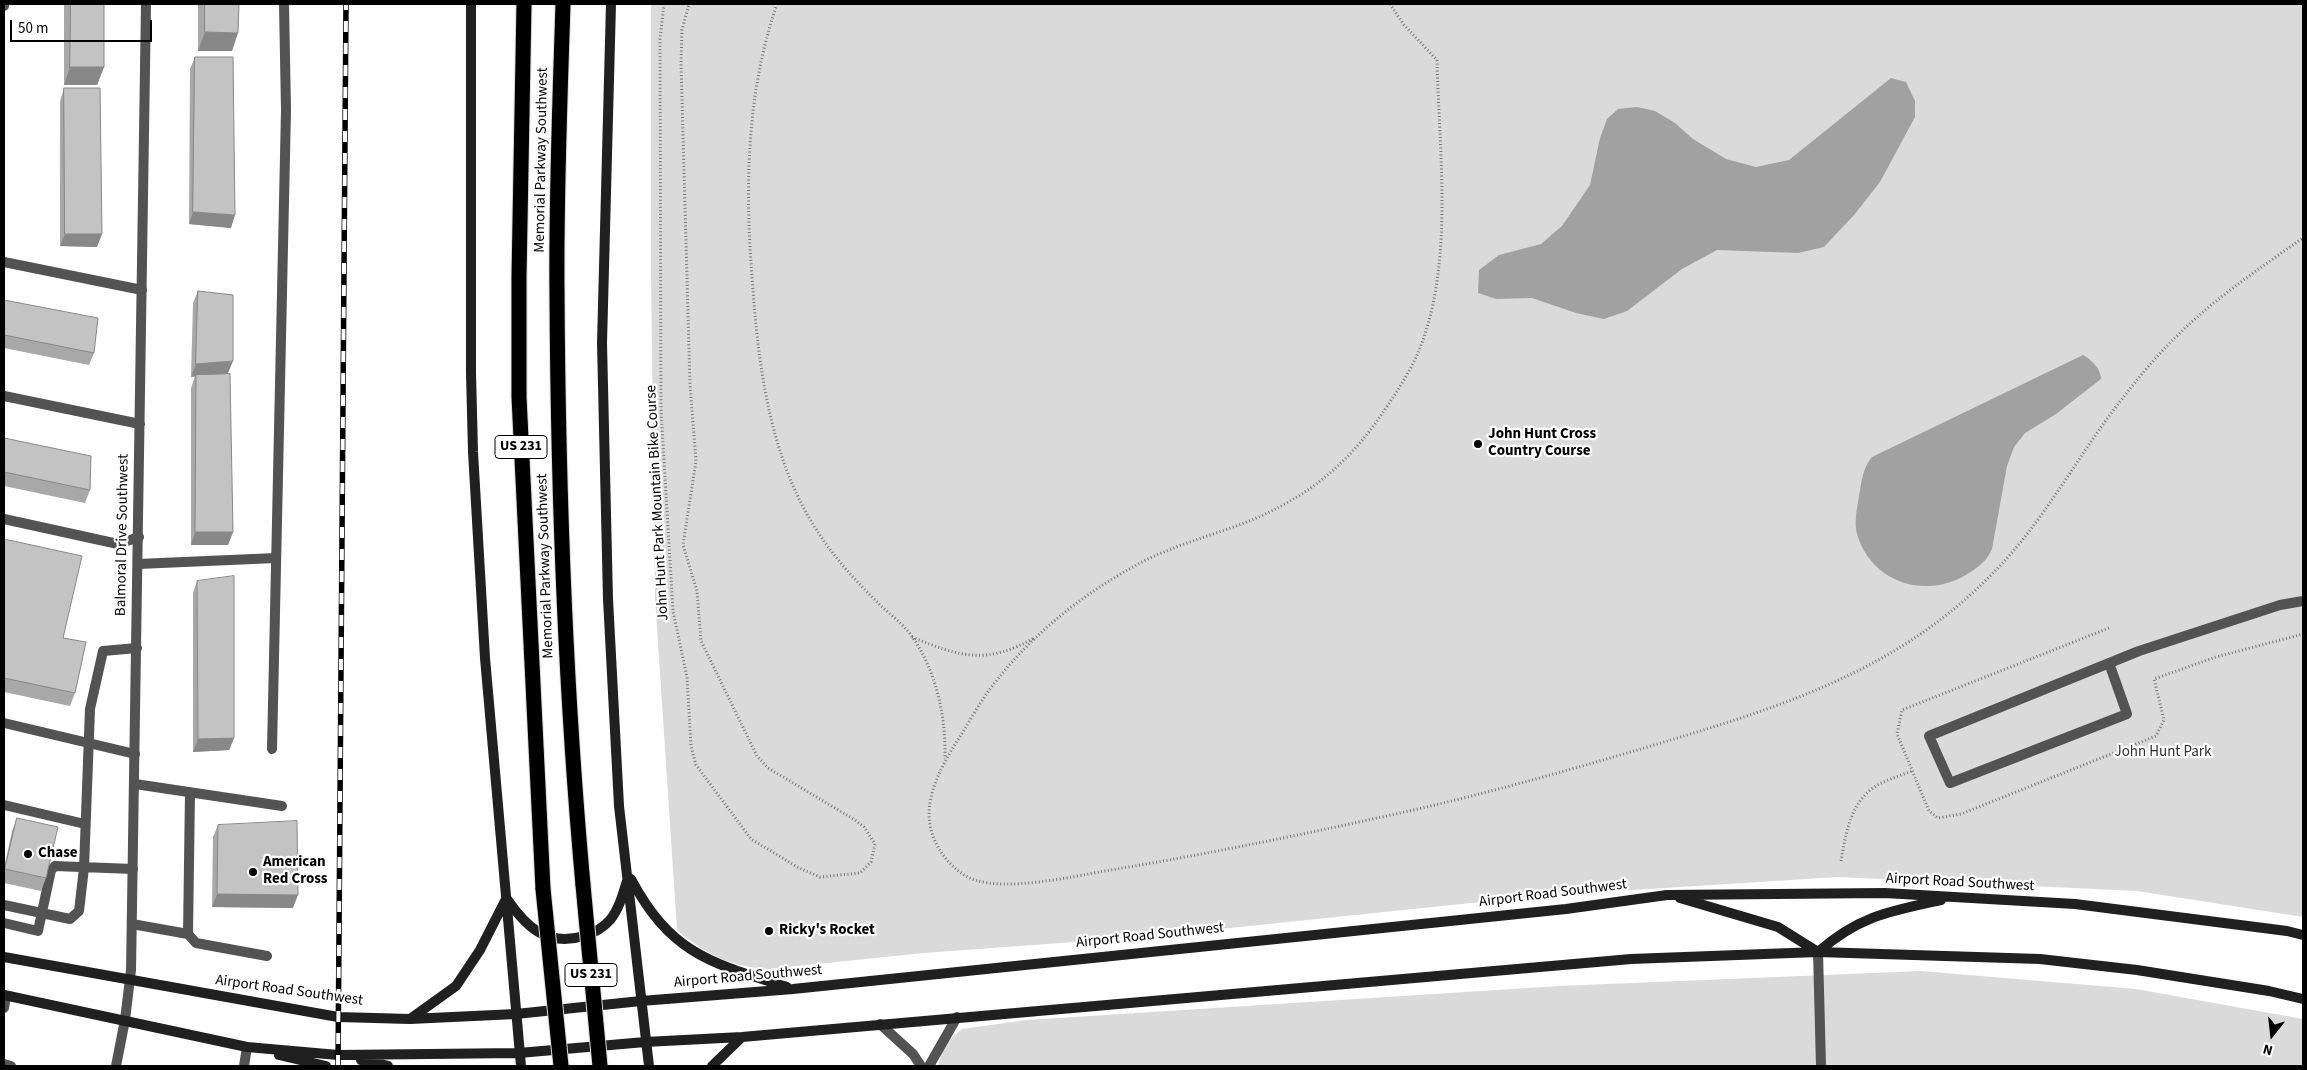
<!DOCTYPE html>
<html>
<head>
<meta charset="utf-8">
<style>
  body { margin:0 }
  #map { position:relative; width:2307px; height:1070px; overflow:hidden; background:#fff; font-family:"Source Sans 3",sans-serif }
  canvas { display:block }
  .frame { position:absolute; inset:0; border:5px solid #000; pointer-events:none }
  .north { position:absolute; left:2247px; top:1010px; width:50px; height:50px; -webkit-text-stroke:4px #fff; paint-order:stroke; rotate:196deg; font-size:14px; font-weight:700; line-height:20px; text-align:center; color:#000 }
  .north::after { content:''; display:block; margin:auto; width:18px; height:22px; background:#000; clip-path:polygon(50% 0,100% 100%,50% 72%,0 100%) }
  .scale { position:absolute; left:10px; top:20px; width:142px; height:22px; box-sizing:border-box; border:2px solid #000; border-top:0; padding-left:6px; font-size:15px; line-height:18px; white-space:nowrap; color:#000; -webkit-text-stroke:4px #fff; paint-order:stroke }
</style>
</head>
<body>
<div id="map">
<canvas width="2307" height="1070"></canvas>
<div class="frame"></div>
<div class="north">N</div>
<div class="scale">50 m</div>
</div>
<script>
const ctx = document.querySelector('canvas').getContext('2d');
ctx.lineJoin = 'round';
function paint(path, color) { ctx.fillStyle = color; ctx.fill(path, 'evenodd'); }
function strokePath(path, color, width, dash) { ctx.strokeStyle = color; ctx.lineWidth = width; ctx.lineCap = dash ? 'butt' : 'round'; ctx.setLineDash(dash || []); ctx.stroke(path); }
function drawText(font, color, halo, rows, align = 'center') {
  ctx.font = font + ' "Source Sans 3",sans-serif'; ctx.lineWidth = 4.5; ctx.setLineDash([]); ctx.textBaseline = 'middle'; ctx.strokeStyle = halo; ctx.fillStyle = color; for (const [text, x, y, turn = 0] of rows) {
    ctx.save(); ctx.translate(x, y); ctx.rotate((+turn || 0) * Math.PI / 180); ctx.textAlign = isNaN(turn) ? turn : align; if (halo) ctx.strokeText(text, 0, 0); ctx.fillText(text, 0, 0); ctx.restore();
  }
}
const green = new Path2D(`
  M651,4H2303V917L2137,891L1838,877L1539,896L1143,937L924,953L769,969C730,967 707,955 677,930L655,597L651,271Z
  M1921,971L2136,989L2303,1019V1066H938L945,1043L962,1029L1027,1020L1559,986Z`);
const water = new Path2D(`
  M1891,78L1906,82L1915,101V117L1880,182L1854,215L1824,247L1798,253L1717,250L1682,269L1627,311L1604,319L1576,313L1532,298L1496,299L1478,293L1479,270L1499,255L1541,244L1562,226L1590,185L1600,138L1607,119L1618,109L1637,107L1655,111L1675,123L1693,139L1726,159L1756,167L1789,160Z
  M2083,355C2092,360 2101,369 2101,379L2056,414L2025,433L2014,447L2007,466L1992,549C1987,560 1982,564 1972,571C1930,601 1872,585 1857,534C1854,523 1857,508 1859,496C1862,481 1862,469 1872,457Z`);
const path = new Path2D(`
  M664,4L660,39L661,410L673,611L687,677L691,746L696,765L751,839L799,868L820,877L860,873L871,862L875,844L864,827L855,820L768,768L757,756L701,641L697,591L683,545L696,461L690,385L681,63L682,30L689,4
  M777,4C745,97 745,194 753,290C759,371 771,459 816,529C832,555 854,579 876,601C888,613 904,624 913,638C937,673 946,718 945,759
  M1390,4L1404,25L1437,60C1439,152 1454,261 1420,348C1412,368 1400,387 1388,405C1354,457 1318,490 1261,516C1225,532 1186,541 1150,558C1092,587 1037,629 997,680C983,697 972,717 961,735C943,763 921,800 932,833C938,853 955,873 975,880C1007,891 1071,877 1105,871C1196,856 1286,838 1377,818C1467,799 1556,774 1644,748C1774,709 1895,674 1993,573C2046,520 2079,452 2126,394C2139,377 2154,359 2169,344C2208,303 2257,270 2303,238
  M2109,628L1902,710L1897,734L1929,811L1938,818L1961,814L2156,736L2164,720L2154,679L2216,657L2303,634
  M912,637C960,657 987,665 1034,638
  M1841,861C1845,838 1849,811 1866,794C1877,782 1897,777 1912,771`);
const lane = new Path2D(`
  M4,6V4
  M4,262L142,290
  M4,519L118,544L139,537
  M138,564L276,558
  M2109,663L2127,714L1950,783L1929,736L2139,651L2280,605L2303,601
  M4,723L135,754
  M272,749L286,110L284,4
  M135,784L282,806
  M190,792L188,934L196,943L267,956
  M4,805L85,824
  M4,905L70,919L79,911L84,868L90,709L103,651L137,648
  M4,923L38,931L51,870L55,866L133,869
  M132,924L188,934
  M4,1008L6,996
  M4,1064L11,1066
  M244,1066L247,1047`);
const street = new Path2D(`
  M4,396L140,424
  M1818,952L1821,1066
  M880,1024L913,1054L921,1066
  M116,1066L125,1020L131,970L146,4
  M929,1066L957,1017`);
const secondary = new Path2D(`
  M471,4V373L473,452L485,658L521,1066
  M611,4L602,343L608,599L619,806L649,1066
  M631,879C671,954 711,963 787,987
  M1680,898L1778,927L1818,952
  M507,899C526,927 547,947 584,936C594,933 602,929 610,920C619,909 623,894 627,881
  M1818,952C1859,916 1890,911 1941,900
  M4,957L338,1017L410,1019L516,1014L641,1001L793,989L1566,909L1667,895L1885,893L2075,904L2287,931L2303,935
  M4,995L247,1047L338,1055L519,1053L645,1042L742,1037L1631,959L1818,952L2040,959L2137,970L2269,991L2303,999
  M410,1019L456,986L480,950L506,899
  M279,1055L326,1066
  M361,1060L388,1066
  M712,1066L742,1037`);
const highway = new Path2D(`
  M524,4L519,276V397L543,889
  M563,4C560,100 556,196 557,292C558,490 565,687 583,885`);
const rail = new Path2D(`
  M338,1066L346,4`);
const highwayBridge = new Path2D(`
  M583,885L600,1066
  M543,889L561,1066`);
const wall = new Path2D(`
  M64,4H104V67L97,85H64Z
  M198,4H239L232,51H198Z
  M195,57L231,228L189,224L190,69Z
  M64,88L97,247L60,246V101Z
  M198,291L228,373L233,532L228,545H191V388L195,376L191,377L193,303Z
  M4,300L94,353L89,365L4,348Z
  M4,438L90,490L85,503L4,486Z
  M4,539L63,638L75,693L70,706L4,692Z
  M197,581L234,738L229,750L193,752V593Z
  M17,818L46,878L41,891L4,883V868L12,831Z
  M218,825L293,908L212,907L213,837Z`);
const shadedWall = new Path2D(`
  M205,32L238,33L232,51H198Z
  M70,67H104L97,85H64Z
  M193,212L235,215L231,228L189,224Z
  M65,234H102L97,247L60,246Z
  M233,361L228,373L191,377L196,364Z
  M195,532H233L228,545H191Z
  M234,738L229,750L193,752L198,739Z
  M217,894L298,895L293,908L212,907Z`);
const building = new Path2D(`
  M71,4H104V67H70Z
  M205,4H239L238,33L205,32Z
  M195,57H233L235,215L193,212Z
  M64,88H100L102,234H65Z
  M198,291L233,295V361L196,364Z
  M4,300L98,318L94,353L4,335Z
  M230,374L233,532H195L196,375Z
  M4,438L91,456L90,490L4,472Z
  M4,539L82,556L63,638L86,642L75,693L4,678Z
  M234,576V738L198,739L197,581Z
  M17,818L58,827L46,878L5,869Z
  M297,821L298,895L217,894L218,825Z`);
const markers = [
  [1478,444,5,"#000"],
  [28,854,5,"#000"],
  [253,872,5,"#000"],
  [769,931,5,"#000"]
];
const shields = [
  [521,447,52],
  [591,975,52]
];
const shieldNames = [
  ["US 231",521,447],
  ["US 231",591,975]
];
const streetNames = [
  ["Memorial Parkway Southwest",542,160,-89],
  ["John Hunt Park Mountain Bike Course",658,503,-93],
  ["Balmoral Drive Southwest",123,535,-89],
  ["Memorial Parkway Southwest",546,566,-92],
  ["Airport Road Southwest",1960,883,3],
  ["Airport Road Southwest",1553,894,-7],
  ["Airport Road Southwest",1150,936,-6],
  ["Airport Road Southwest",748,977,-5],
  ["Airport Road Southwest",289,991,8]
];
const poiNames = [
  ["John Hunt Cross",1488,435],
  ["Country Course",1488,452],
  ["Chase",38,854],
  ["American",263,863],
  ["Red Cross",263,880],
  ["Ricky's Rocket",779,931]
];
const parkNames = [
  ["John Hunt Park",2163,753]
];
paint(green, '#dadada');
paint(water, '#a1a1a1');
strokePath(highway, '#dbdbdb', 17);
strokePath(path, '#757575', 3, [1, 2.5]);
strokePath(lane, '#535353', 10);
strokePath(street, '#535353', 10);
strokePath(secondary, '#202020', 10);
strokePath(highway, '#000', 15);
strokePath(rail, '#000', 5.5);
strokePath(rail, '#fff', 4, [11]);
strokePath(highwayBridge, '#dbdbdb', 17, []);
strokePath(highwayBridge, '#000', 15);
paint(wall, '#a8a8a8');
paint(shadedWall, '#888');
paint(building, '#c3c3c3');
strokePath(building, '#888', 1);
for (const [x, y, r, color] of markers) { const dot = new Path2D(); dot.arc(x, y, r, 0, 2 * Math.PI); ctx.fillStyle = color; ctx.fill(dot); strokePath(dot, '#fff', 2); }
for (const [x, y, w] of shields) { const box = new Path2D(); box.roundRect(x - w / 2, y - 11.5, w, 23, 4); ctx.fillStyle = '#fff'; ctx.fill(box); strokePath(box, '#000', 1); }
drawText('bold 14px', '#000', null, shieldNames);
drawText('15px', '#000', '#fff', streetNames);
drawText('bold 15px', '#000', '#fff', poiNames, 'left');
drawText('15px', '#313131', '#fff', parkNames);
</script>
</body>
</html>
